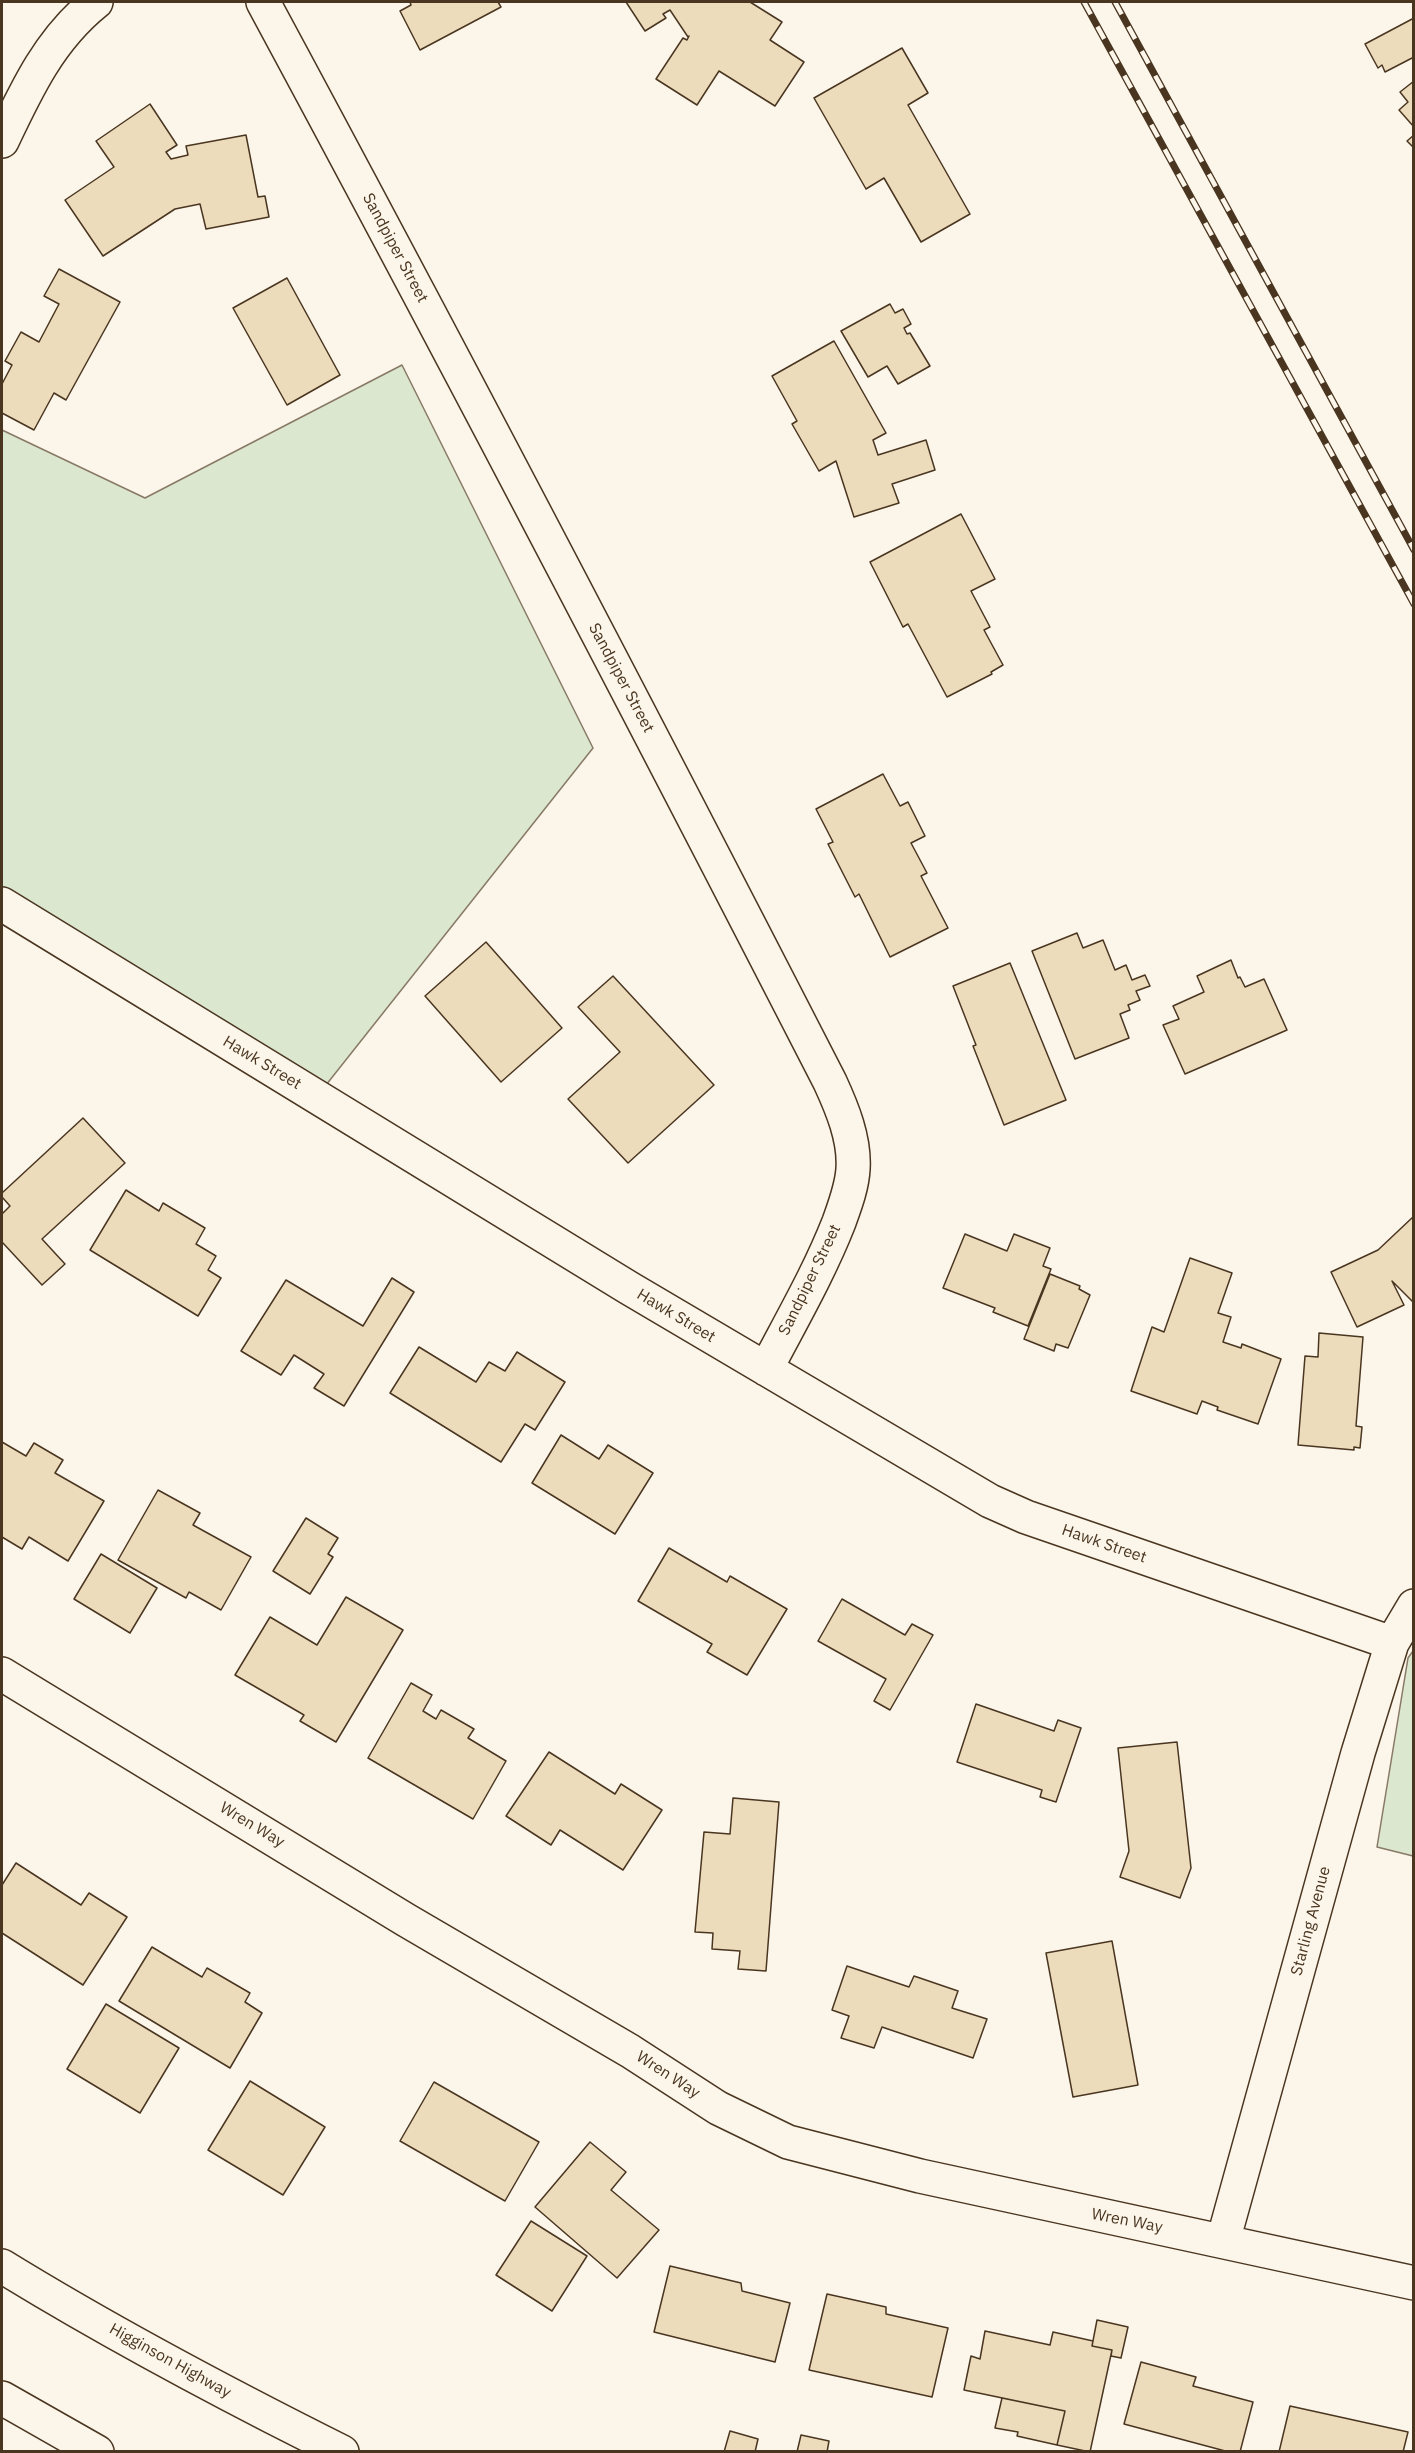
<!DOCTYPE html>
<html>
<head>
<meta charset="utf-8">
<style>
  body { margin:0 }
  #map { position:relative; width:1415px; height:2453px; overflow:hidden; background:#fbf6e9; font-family:"IBM Plex Sans",sans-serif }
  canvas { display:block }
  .frame { position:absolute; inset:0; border:3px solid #4a3520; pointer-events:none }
</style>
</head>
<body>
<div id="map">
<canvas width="1415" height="2453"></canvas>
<div class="frame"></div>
</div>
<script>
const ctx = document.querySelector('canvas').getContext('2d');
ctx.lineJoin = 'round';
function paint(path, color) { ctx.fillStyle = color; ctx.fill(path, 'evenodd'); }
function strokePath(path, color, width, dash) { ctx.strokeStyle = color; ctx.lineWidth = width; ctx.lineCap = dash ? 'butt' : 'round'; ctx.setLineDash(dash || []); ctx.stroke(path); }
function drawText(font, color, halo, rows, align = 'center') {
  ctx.font = font + ' "IBM Plex Sans",sans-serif'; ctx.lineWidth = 4.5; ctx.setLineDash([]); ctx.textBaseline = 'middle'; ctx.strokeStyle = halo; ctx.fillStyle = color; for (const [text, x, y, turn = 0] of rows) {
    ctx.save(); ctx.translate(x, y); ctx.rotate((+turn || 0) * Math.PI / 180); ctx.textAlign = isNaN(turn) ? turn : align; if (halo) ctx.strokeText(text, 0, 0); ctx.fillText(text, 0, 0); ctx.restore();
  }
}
const green = new Path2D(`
  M402,365L593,748L326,1085L2,889V430L145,498Z
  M1413,1651V1856L1377,1847L1408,1658Z`);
const building = new Path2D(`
  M410,2H498L501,7L420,50L400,11L411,5Z
  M626,2H750L782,22L770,40L804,62L775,106L719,71L697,105L656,79L683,38L687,40L689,36L688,37L670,10L663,14L666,18L645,31Z
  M1414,18V57L1385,72L1382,65L1378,68L1365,44Z
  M902,48L928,93L908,105L970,214L921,242L884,178L866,189L814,98Z
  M1414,81V127L1399,110L1408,102L1400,92Z
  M150,104L177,145L166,152L171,159L188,155L186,146L246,135L258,197L265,196L269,217L206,229L200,204L175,209L103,256L65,200L114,167L96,141Z
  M1414,135V148L1407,141Z
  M59,269L120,302L66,400L54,393L34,430L2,413V384L12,365L5,361L21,332L39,342L59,304L44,296Z
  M287,278L340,375L287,405L233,308Z
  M890,304L895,313L903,309L911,324L904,328L907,334L910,333L930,366L898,384L887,366L868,377L841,331Z
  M834,341L886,433L873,440L878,455L926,440L935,470L892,484L899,503L854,517L836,461L819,471L792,424L797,421L772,376Z
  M961,514L995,579L971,591L990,627L984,630L1003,665L991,672L992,674L947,697L908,624L903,627L870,562Z
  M883,774L900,806L908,802L925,836L911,843L927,873L921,876L948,928L890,957L859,894L855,897L828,844L833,842L816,809Z
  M1077,933L1083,948L1103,940L1115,970L1126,965L1132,980L1145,975L1150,986L1136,991L1140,1000L1128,1005L1130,1010L1120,1014L1129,1038L1075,1059L1032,951Z
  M486,942L562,1028L501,1082L425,996Z
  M1231,960L1238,978L1240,977L1245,987L1264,979L1287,1030L1185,1074L1163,1025L1179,1019L1173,1006L1204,992L1197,976Z
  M1010,963L1066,1100L1004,1125L973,1046L976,1045L953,986Z
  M613,976L714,1085L628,1163L568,1099L620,1052L578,1007Z
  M83,1118L125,1163L42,1239L65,1264L42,1285L2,1242V1214L10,1206L2,1197V1193Z
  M126,1190L159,1211L163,1203L205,1228L196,1244L216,1256L208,1270L221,1278L198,1316L90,1250Z
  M1414,1216V1303L1392,1281L1404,1305L1357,1327L1331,1272L1378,1250Z
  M965,1234L1007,1251L1014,1234L1050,1248L1043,1266L1051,1269L1028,1326L993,1312L995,1308L943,1288Z
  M1190,1258L1232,1273L1218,1313L1231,1317L1223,1342L1241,1348L1242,1344L1281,1359L1258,1424L1217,1410L1218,1407L1202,1401L1197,1414L1131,1391L1152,1327L1164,1332Z
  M1050,1274L1080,1286L1079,1289L1090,1295L1068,1348L1056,1344L1054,1351L1024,1339Z
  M392,1278L414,1292L344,1406L314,1388L324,1374L294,1355L281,1375L241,1351L286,1280L363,1326Z
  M1319,1333L1363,1337L1356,1426L1362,1427L1360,1448L1354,1447V1450L1298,1445L1305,1356L1318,1357Z
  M419,1347L476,1382L489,1362L505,1371L517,1352L565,1382L535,1430L525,1424L501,1462L390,1393Z
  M561,1435L599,1459L608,1445L653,1473L615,1534L532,1483Z
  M2,1442L26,1456L34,1443L63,1460L55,1473L104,1501L68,1561L29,1537L22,1549L2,1537Z
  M158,1490L200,1513L193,1525L251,1557L221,1610L189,1592L186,1598L118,1560Z
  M306,1518L338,1538L328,1554L333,1557L310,1594L273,1571Z
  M669,1548L727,1582L730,1576L787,1609L747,1675L707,1652L712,1644L638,1601Z
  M101,1554L157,1588L130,1633L74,1599Z
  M346,1597L403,1630L336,1742L300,1721L304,1715L235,1675L270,1617L317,1645Z
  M842,1599L905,1635L912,1624L933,1635L890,1710L874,1701L886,1679L818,1641Z
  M411,1683L432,1695L423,1711L436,1719L441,1710L474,1729L468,1738L506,1761L473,1819L368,1758Z
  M976,1704L1054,1731L1058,1720L1081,1728L1056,1802L1040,1797L1042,1790L957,1762Z
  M1177,1742L1191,1868L1180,1898L1120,1877L1129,1851L1118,1748Z
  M549,1752L615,1794L621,1784L662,1810L623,1870L560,1830L551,1845L506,1816Z
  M733,1798L779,1802L766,1971L738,1969L740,1951L712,1949L713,1933L695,1932L704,1832L730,1834Z
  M16,1863L81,1905L89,1893L127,1917L83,1985L2,1933V1885Z
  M1112,1941L1138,2085L1073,2097L1046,1953Z
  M152,1947L202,1977L207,1968L250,1993L245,2002L262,2013L230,2068L119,2001Z
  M847,1966L909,1987L914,1976L958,1991L952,2008L987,2019L973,2058L882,2027L874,2048L841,2038L849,2016L832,2010Z
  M106,2004L179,2048L140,2113L67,2069Z
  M250,2081L325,2127L283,2195L208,2150Z
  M434,2082L539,2142L505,2201L400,2141Z
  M590,2142L626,2172L611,2190L659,2230L617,2278L535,2207Z
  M531,2221L587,2256L552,2311L496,2275Z
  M670,2266L741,2283L742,2291L790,2303L775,2362L654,2332Z
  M827,2294L886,2307V2314L948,2328L932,2397L809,2370Z
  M1097,2320L1128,2327L1121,2358L1111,2356L1112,2350L1092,2346Z
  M985,2331L1050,2345L1053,2332L1093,2341L1092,2346L1112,2350L1090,2452L1057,2445L1065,2411L964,2390L971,2356L980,2359Z
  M1141,2362L1196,2377L1193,2386L1253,2402L1240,2452H1229L1124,2424Z
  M1002,2398L1065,2411L1057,2445L1017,2436L1018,2432L995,2428Z
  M1290,2406L1408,2432L1403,2452H1279Z
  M730,2431L758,2439L755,2452H724Z
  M801,2435L829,2441L827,2452H797Z`);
const street = new Path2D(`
  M263,2C456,360 644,720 830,1082C842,1108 855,1139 853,1169C852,1187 845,1205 839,1222C819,1273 791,1321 766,1369
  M2,141C27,88 50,39 96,2
  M2,904L629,1288L990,1501L1026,1517L1392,1643
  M2,1674L406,1920L630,2051L718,2108L788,2142L920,2176L1414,2283
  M1223,2241L1358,1753L1392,1643L1414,1606`);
const highway = new Path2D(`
  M2,2266C111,2333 226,2394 342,2452
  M2,2398L97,2452`);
const rail = new Path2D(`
  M1084,2L1414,604
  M1115,2L1414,550`);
const streetNames = [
  ["Sandpiper Street",395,248,62],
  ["Sandpiper Street",621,678,62],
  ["Hawk Street",262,1063,31],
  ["Sandpiper Street",810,1280,-64],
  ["Hawk Street",676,1316,31],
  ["Hawk Street",1104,1544,19],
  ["Wren Way",252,1825,31],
  ["Starling Avenue",1311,1921,-75],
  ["Wren Way",668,2075,33],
  ["Wren Way",1127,2221,11],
  ["Higginson Highway",170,2361,29]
];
paint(green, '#dce7d0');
strokePath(green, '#887966', 1.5);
paint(building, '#ecdcbc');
strokePath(building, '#4a3520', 1.5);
strokePath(street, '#4a3520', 36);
strokePath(highway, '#4a3520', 36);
strokePath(street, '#fbf6e9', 33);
strokePath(highway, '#fbf6e9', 33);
strokePath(rail, '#4a3520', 7);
strokePath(rail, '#fbf6e9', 4.5, [14]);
drawText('16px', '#4a3520', '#fbf6e9', streetNames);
</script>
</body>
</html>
